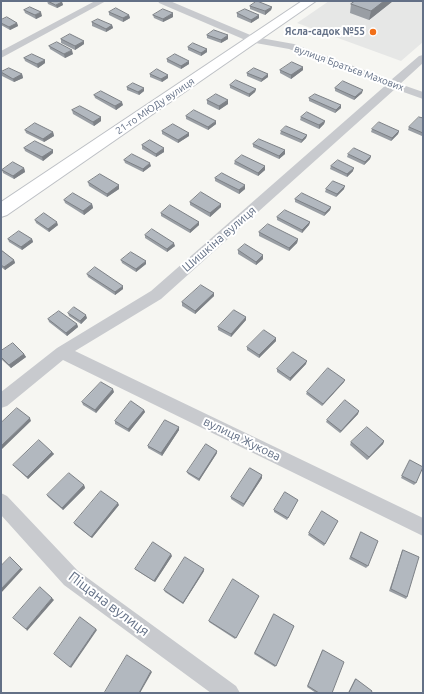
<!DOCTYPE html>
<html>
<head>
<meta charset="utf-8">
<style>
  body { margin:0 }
  #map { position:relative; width:424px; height:694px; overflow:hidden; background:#f6f6f2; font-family:Ubuntu,sans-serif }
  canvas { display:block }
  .frame { position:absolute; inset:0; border:2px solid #637086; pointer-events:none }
</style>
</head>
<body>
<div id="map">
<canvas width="424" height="694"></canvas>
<div class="frame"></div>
</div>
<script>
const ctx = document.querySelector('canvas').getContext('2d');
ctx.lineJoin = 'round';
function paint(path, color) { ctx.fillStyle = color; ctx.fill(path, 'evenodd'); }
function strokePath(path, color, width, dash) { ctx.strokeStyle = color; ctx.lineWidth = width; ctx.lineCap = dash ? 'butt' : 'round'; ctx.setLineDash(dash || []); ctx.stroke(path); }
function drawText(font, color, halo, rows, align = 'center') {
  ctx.font = font + ' Ubuntu,sans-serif'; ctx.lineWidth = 4; ctx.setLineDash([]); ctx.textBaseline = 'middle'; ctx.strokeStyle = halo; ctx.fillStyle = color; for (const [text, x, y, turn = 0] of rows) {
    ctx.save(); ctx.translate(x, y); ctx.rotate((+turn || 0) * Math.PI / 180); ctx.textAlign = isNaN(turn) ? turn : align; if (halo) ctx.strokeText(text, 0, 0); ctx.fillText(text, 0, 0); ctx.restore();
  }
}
const built = new Path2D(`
  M329,1H423V42L401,61L297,23Z`);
const street = new Path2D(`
  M95,1H106L1,58V51Z
  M158,1H170L255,37L294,44L391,80L419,56L423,55V63L400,84L423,92V99L395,89L161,299L75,351L423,518V536L63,360L7,406L1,408V392L57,348L151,291L386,85L289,49L250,42L159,3Z
  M1,493L7,496L78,571L236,686L240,693H211L64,585L1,515Z`);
const secondary = new Path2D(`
  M302,1H316L7,215L1,217V202Z`);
const wall = new Path2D(`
  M47,1H60L62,2L63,5L57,8L48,4Z
  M355,1H393L369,20L350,13L351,4Z
  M250,6L272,7L271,10L265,15L250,9Z
  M24,10L42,16L36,19L25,13Z
  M109,12L129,15L130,18L123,22L109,15Z
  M237,13L259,15V18L251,23L237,17Z
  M153,15L173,17L163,22L154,18Z
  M1,20L17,23L18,26L10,30L1,25Z
  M92,22L112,25L113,28L106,32L92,26Z
  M207,35L228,39L221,43L207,38Z
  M61,39L84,44L75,50L61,43Z
  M49,46L73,54L65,58L50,49Z
  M188,47L207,49V52L201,56L188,50Z
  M24,58L45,60V63L38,68L25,61Z
  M167,59L189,64L181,69L167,62Z
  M303,67V70L291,79L280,73V70Z
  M1,72L22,74L23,78L14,82L2,76Z
  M247,73L268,74V77L261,82L247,76Z
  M150,74L168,75V78L162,82L150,77Z
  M230,85L256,89L255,92L249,97L230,88Z
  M127,87L144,91L139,95L127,90Z
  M335,88L362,93L354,100L335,91Z
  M94,95L123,105L116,110L95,98Z
  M309,98L341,105V108L335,113L309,101Z
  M207,100H228V104L219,110L207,104Z
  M72,110L101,117V121L94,126L73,114Z
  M186,116L216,124L208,130L186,119Z
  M301,117L325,121L324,124L319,129L300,120Z
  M423,118V135L422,136L408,130L409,127Z
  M372,129L399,131L398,134L391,141L371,132Z
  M25,130L53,132L54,136L44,142L26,133Z
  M162,131L189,133V136L178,143L162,134Z
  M281,131L307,135L306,138L301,143L280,134Z
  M253,144L285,150V154L279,159L253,147Z
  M142,145L164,152L156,157L142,149Z
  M24,148L53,150V153L43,161L25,151Z
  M348,154L371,156L370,159L364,165L347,157Z
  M124,160L151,166L143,172L125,163Z
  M235,161L265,166V170L258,176L234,164Z
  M331,166L353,171L347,177L330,169Z
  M24,168L25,172L14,179L3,173L2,170Z
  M215,178L245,189L239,194L215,181Z
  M88,182L119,185V189L107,197L89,186Z
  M326,189H344L336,197L325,192Z
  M295,199L331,207L330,210L324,216L295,202Z
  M64,200L92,204L93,208L84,215L65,203Z
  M190,202L221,207L210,217L190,205Z
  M161,213L199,222V225L190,233L161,216Z
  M277,217L310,222L309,225L302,233L277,220Z
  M35,220L58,225L49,232L36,223Z
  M259,232L298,239L297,243L289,251L259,236Z
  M145,235L175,246L167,252L145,238Z
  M8,239H32L33,242L22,250L9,242Z
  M1,250L14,260L15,263L5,270L1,267Z
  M238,250L263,259L256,265L238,254Z
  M121,260L146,264L136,272L122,263Z
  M87,274L123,289L115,295L88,277Z
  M214,293V296L195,314L182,306V302Z
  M68,313L87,318L81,324L69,316Z
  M48,319L77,324L78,327L67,336L49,322Z
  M246,320L231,337L218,330V327Z
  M276,338V341L259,358L247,350V347Z
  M1,351L24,354L26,357L11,368L1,359Z
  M306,364L290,381L277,372V369Z
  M344,382L322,406L306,394L307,392Z
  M114,392L96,413L83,405L82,402Z
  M144,410L145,412L129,432L115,424V421Z
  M358,414L340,433L326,422L327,420Z
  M179,427V430L162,456L148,448V446Z
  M384,441L383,444L367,460L350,445L351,442Z
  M52,452L54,454L28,479L15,467L13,465Z
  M217,453L199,481L188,474L187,472Z
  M410,460L416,483L414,485L401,478Z
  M262,475V478L243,507L231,499V497Z
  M84,485L85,488L63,510L48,497L47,495Z
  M298,500L287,520L274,512V510Z
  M119,505L92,538L75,525L74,523Z
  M338,521L324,546L308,535L309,533Z
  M361,532L368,566L366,568L349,559Z
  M403,550L407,597L406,599L389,591L402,551Z
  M172,556L155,582L136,570L135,569Z
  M204,571L183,604L165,592L164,590Z
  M259,596L235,639L209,622V621Z
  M274,614L294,626L275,667L254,654Z
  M323,650L332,693H316L307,687L322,651Z
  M355,679H356L371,693H348Z`);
const shadedWall = new Path2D(`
  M384,1H393L369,20L371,11Z
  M62,2L63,5L57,8L56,5Z
  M272,7L271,10L265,15V11Z
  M41,12L42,16L36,19L35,15Z
  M173,13V17L163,22V19Z
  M129,15L130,18L123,22V18Z
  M259,15V18L251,23V20Z
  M17,23L18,26L10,30L9,27Z
  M112,25L113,28L106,32V29Z
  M228,35V39L221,43V40Z
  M84,41V44L75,50V46Z
  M207,49V52L201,56V53Z
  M72,50L73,54L65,58L64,54Z
  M45,60V63L38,68L37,64Z
  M189,61V64L181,69V66Z
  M303,67V70L291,79V75Z
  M22,74L23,78L14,82L13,79Z
  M268,74V77L261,82L262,79Z
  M168,75V78L162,82L161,79Z
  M144,88V91L139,95L138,92Z
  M256,89L255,92L249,97V94Z
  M363,90L362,93L354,100L355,97Z
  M228,100V104L219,110V106Z
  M122,102L123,105L116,110L115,106Z
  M341,105V108L335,113L336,110Z
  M101,117V121L94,126L93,122Z
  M216,121V124L208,130V127Z
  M325,121L324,124L319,129V125Z
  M399,131L398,134L391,141L392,138Z
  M53,132L54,136L44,142L43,139Z
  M189,133V136L178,143V140Z
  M307,135L306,138L301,143L302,140Z
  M164,148V152L156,157V154Z
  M53,150V153L43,161L42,157Z
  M285,150V154L279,159V156Z
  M371,156L370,159L364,165L365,162Z
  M150,163L151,166L143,172V169Z
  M265,166V170L258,176V173Z
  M24,168L25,172L14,179L13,176Z
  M354,168L353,171L347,177V174Z
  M119,185V189L107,197V194Z
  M245,185V189L239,194V190Z
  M345,186L344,189L336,197L337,194Z
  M92,204L93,208L84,215L83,211Z
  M221,204V207L210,217V213Z
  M331,207L330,210L324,216L325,213Z
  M57,222L58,225L49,232L48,229Z
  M199,222V225L190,233V230Z
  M310,222L309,225L302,233V230Z
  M32,239L33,242L22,250L21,247Z
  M298,239L297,243L289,251V248Z
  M174,243L175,246L167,252V249Z
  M263,255V259L256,265V262Z
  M14,260L15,263L5,270L4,267Z
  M146,261V264L136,272V269Z
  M123,286V289L115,295V292Z
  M214,293V296L195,314V311Z
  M86,315L87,318L81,324L80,321Z
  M246,317V320L231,337V334Z
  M77,324L78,327L67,336L66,333Z
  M276,338V341L259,358V355Z
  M24,354L26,357L11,368L9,365Z
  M307,361L306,364L290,381V378Z
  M345,380L344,382L322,406L323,404Z
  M113,389L114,392L96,413L95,410Z
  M144,410L145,412L129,432L128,429Z
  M359,411L358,414L340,433L341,431Z
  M30,418L31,421L2,449L1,446Z
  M179,427V430L162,456L161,453Z
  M384,441L383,444L367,460L369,457Z
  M217,451V453L199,481V479Z
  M52,452L54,454L28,479L27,477Z
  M262,475V478L243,507L244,504Z
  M84,485L85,488L63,510L62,508Z
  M118,503L119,505L92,538L91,537Z
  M171,554L172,556L155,582L154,581Z
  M21,568L23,569L1,593V589Z
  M204,569V571L183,604V603Z
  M52,598L54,600L27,631L26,629Z
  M96,629L97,630L71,668L70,667Z
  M151,671L152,672L140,693H139Z`);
const building = new Path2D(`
  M48,1H60L62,2L56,5Z
  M257,1L272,7L265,11L250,6Z
  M355,1H384L371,11L351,4Z
  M30,7L41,12L35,15L24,10Z
  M116,8L129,15L123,18L109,12Z
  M163,9L173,13L163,19L153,15Z
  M245,9L259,15L251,20L237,13Z
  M7,17L17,23L9,27L1,23V20Z
  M98,19L112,25L106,29L92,22Z
  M214,30L228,35L221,40L207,35Z
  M70,34L84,41L75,46L61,39Z
  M57,42L72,50L64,54L49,46Z
  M193,43L207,49L201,53L188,47Z
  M32,54L45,60L37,64L24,58Z
  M175,54L189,61L181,66L167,59Z
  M292,62L303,67L291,75L280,70Z
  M9,68L22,74L13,79L1,72Z
  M254,68L268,74L262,79L247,73Z
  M157,69L168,75L161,79L150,74Z
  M236,80L256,89L249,94L230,85Z
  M343,81L363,90L355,97L335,88Z
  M133,83L144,88L138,92L127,87Z
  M101,91L122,102L115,106L94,95Z
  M216,94L228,100L219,106L207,100Z
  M315,94L341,105L336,110L309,98Z
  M80,106L101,117L93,122L72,110Z
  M194,110L216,121L208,127L186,116Z
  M307,112L325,121L319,125L301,117Z
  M419,117L423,118V133L409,127Z
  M379,122L399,131L392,138L372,129Z
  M35,123L53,132L43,139L25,130Z
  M173,124L189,133L178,140L162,131Z
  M286,126L307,135L302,140L281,131Z
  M259,139L285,150L279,156L253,144Z
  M150,140L164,148L156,154L142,145Z
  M35,141L53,150L42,157L24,148Z
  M354,148L371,156L365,162L348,154Z
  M132,154L150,163L143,169L124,160Z
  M242,155L265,166L258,173L235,161Z
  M338,160L354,168L347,174L331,166Z
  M13,162L24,168L13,176L2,170Z
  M222,173L245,185L239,190L215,178Z
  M100,174L119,185L107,194L88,182Z
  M333,181L345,186L337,194L326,189Z
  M201,192L221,204L210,213L190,202Z
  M73,193L92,204L83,211L64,200Z
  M302,193L331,207L325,213L295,199Z
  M170,205L199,222L190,230L161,213Z
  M285,210L310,222L302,230L277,217Z
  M44,213L57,222L48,229L35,220Z
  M268,224L298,239L289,248L259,232Z
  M152,229L174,243L167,249L145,235Z
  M19,231L32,239L21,247L8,239Z
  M245,244L263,255L256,262L238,250Z
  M1,250L14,260L4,267L1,265Z
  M131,252L146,261L136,269L121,260Z
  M95,267L123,286L115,292L87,274Z
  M201,285L214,293L195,311L182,302Z
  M74,307L86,315L80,321L68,313Z
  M234,310L246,317L231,334L218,327Z
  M59,311L77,324L66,333L48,319Z
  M264,330L276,338L259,355L247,347Z
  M13,343L24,354L9,365L1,357V351Z
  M293,352L307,361L290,378L277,369Z
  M328,368L345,380L323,404L307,392Z
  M101,382L113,389L95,410L82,402Z
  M345,400L359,411L341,431L327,420Z
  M131,401L144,410L128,429L115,421Z
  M17,408L30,418L1,446V423Z
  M165,420L179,427L161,453L148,446Z
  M367,427L384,441L369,457L351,442Z
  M39,440L52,452L27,477L13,465Z
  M206,444L217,451L199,479L187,472Z
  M410,460L423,467L416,483L402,476Z
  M250,468L262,475L244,504L231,497Z
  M69,473L84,485L62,508L47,495Z
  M101,491L118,503L91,537L74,523Z
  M285,492L298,500L288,518L274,510Z
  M322,511L338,521L325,544L309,533Z
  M361,532L378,541L368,566L351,557Z
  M153,542L171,554L154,581L135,569Z
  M403,550L419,557L407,597L391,589Z
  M10,557L21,568L1,589V566Z
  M185,557L204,569L183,603L164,590Z
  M233,579L259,596L236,638L209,621Z
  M40,587L52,598L26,629L13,618Z
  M274,614L294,626L276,666L255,653Z
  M80,617L96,629L70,667L54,654Z
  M323,650L344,662L332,693H319L308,686Z
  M127,655L151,671L139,693H106L105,692Z
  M356,679L372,691L371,693H349Z`);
const markers = [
  [373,32,4,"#f16f18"]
];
const farPoinames = [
  ["Ясла-садок №55",365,32]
];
const farStreetnames = [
  ["вулиця Братьєв Махових",349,68,20],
  ["21-го МЮДу вулиця",155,106,-34]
];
const streetNames = [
  ["Шишкіна вулиця",219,239,-41],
  ["вулиця Жукова",242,439,26]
];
const nearStreetnames = [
  ["Піщана вулиця",109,604,37]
];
paint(built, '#e6e7e6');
strokePath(secondary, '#bcbfc4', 2);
paint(street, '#c8cace');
paint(secondary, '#fff');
paint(wall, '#999ea4');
paint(shadedWall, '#7d8186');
paint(building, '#b2b8bf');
strokePath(building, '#7d8186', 1);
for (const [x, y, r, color] of markers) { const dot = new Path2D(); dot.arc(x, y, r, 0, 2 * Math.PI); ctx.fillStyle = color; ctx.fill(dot); strokePath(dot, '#fff', 1.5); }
drawText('bold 10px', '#637086', '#fff', farPoinames, 'right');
drawText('10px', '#637086', '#fff', farStreetnames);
drawText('12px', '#637086', '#fff', streetNames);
drawText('14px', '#637086', '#fff', nearStreetnames);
</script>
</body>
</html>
